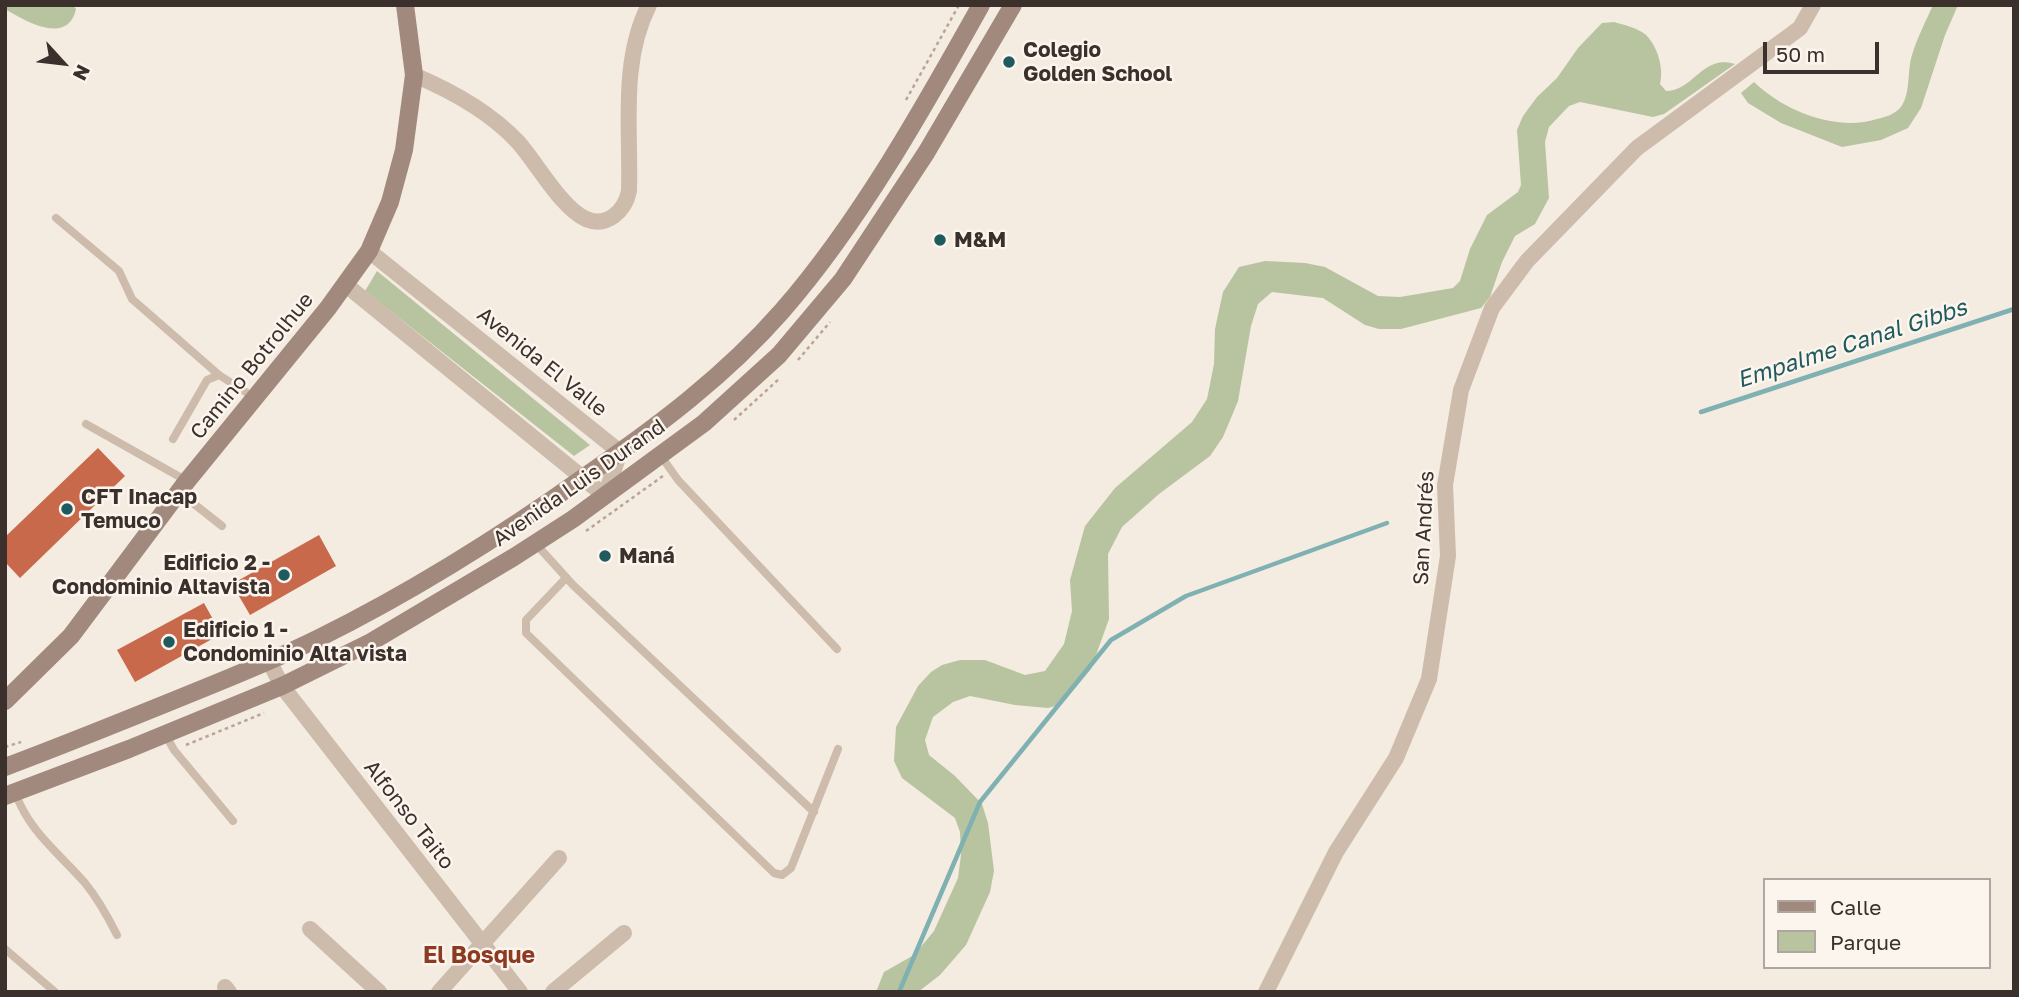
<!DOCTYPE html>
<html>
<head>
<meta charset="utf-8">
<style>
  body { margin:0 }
  #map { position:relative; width:2019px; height:997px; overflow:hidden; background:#f4ebe1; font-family:"Golos Text",sans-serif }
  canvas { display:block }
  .frame { position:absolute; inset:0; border:7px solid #3b302b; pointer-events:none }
  .legend { position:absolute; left:1763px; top:878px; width:228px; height:91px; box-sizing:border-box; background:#fbf5ee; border:2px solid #aea6a0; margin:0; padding:9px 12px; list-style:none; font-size:21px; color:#3b302b }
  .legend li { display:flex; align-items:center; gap:14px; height:35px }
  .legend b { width:35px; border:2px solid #aea6a0 }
  .north { position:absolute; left:28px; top:28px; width:70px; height:70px; -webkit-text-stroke:5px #fbf5ee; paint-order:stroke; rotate:117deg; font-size:19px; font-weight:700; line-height:28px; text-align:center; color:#3b302b }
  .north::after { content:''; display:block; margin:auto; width:24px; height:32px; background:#3b302b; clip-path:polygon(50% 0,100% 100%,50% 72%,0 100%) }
  .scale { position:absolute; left:1763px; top:42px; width:116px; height:32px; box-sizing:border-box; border:4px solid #3b302b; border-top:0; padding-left:9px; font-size:21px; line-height:24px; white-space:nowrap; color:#3b302b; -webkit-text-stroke:5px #fbf5ee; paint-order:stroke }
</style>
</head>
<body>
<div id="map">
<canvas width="2019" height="997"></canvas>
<div class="frame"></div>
<ul class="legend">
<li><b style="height:9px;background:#a18a7d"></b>Calle</li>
<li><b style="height:19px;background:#b8c4a0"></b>Parque</li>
</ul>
<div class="north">N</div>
<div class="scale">50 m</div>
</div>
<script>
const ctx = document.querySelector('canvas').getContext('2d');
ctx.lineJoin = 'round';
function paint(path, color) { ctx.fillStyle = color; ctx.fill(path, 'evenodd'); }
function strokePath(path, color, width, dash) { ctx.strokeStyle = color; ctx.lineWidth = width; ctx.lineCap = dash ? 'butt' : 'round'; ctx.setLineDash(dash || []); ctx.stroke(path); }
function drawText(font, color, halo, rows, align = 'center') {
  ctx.font = font + ' "Golos Text",sans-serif'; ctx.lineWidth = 5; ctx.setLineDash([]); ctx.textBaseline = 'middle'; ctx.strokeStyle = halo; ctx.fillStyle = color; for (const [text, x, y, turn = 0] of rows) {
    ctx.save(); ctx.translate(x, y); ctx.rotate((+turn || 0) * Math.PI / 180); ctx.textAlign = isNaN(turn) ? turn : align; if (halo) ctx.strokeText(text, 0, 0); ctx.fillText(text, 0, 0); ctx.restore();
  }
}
const green = new Path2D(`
  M5,5H73L76,9C68,46 25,21 5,9Z
  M1933,5H1958L1945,35L1921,108L1908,128L1881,140L1842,147L1781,123L1748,103L1741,93L1754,82C1784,111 1836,132 1877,119C1886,117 1895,114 1901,107C1911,93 1907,71 1912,55C1917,38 1926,21 1933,5Z
  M1614,22C1624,25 1638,28 1646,35C1658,47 1664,69 1660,84L1666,91C1694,91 1702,54 1735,64L1664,114L1653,117L1580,102L1569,106L1549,127L1545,142L1549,198L1535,224L1515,236L1502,262L1490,297L1481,308L1401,329H1379L1365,325L1323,298L1272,292L1258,304L1251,326L1238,401L1223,437L1210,456L1159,494L1122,527L1108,554L1109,619L1091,669L1062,704L1048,708L1015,705L970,696L953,702L933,717L925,740L929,755L955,776L982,804L988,823L994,871L990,892L966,945L940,975L918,992H876L884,972L914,955L934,931L958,878L961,855L960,832L955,818L902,778L894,761L896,727L918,686L931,672L942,665L960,660H985L1025,675L1045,671L1064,644L1072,611L1070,580L1085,526L1115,488L1192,422L1207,399L1214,364L1215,329L1223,292L1239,267L1265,261L1305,263L1325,267L1378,296L1400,297L1453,288L1460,281L1470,249L1487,215L1518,192L1521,185L1517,130L1523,116L1537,97L1557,78L1578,48L1602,23Z
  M377,271L590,445L574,456L365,291Z`);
const stream = new Path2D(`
  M1701,412L2014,309
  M899,992L980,802L1111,640L1186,596L1387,523`);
const building = new Path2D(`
  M98,448L125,476L20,578L5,562V537Z
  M319,535L336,566L250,615L232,584Z
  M204,603L221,634L135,682L117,650Z`);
const path = new Path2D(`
  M906,100L959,5
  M798,360L830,322
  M734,420L779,379
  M586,531L663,476
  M186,745L264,713
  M5,747L21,742`);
const lane = new Path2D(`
  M56,218L119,271L132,299L219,375
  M86,424L187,481
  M173,439L207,380L219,375L255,398
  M661,456L678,480L837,649
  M179,492L222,526
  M535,543L573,585L814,812
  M566,578L526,620V633L774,873L782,875L791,868L838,749
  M165,734L174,750L233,821
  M15,792C29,832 59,853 85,883C98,899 108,917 117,935
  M5,949L55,992`);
const street = new Path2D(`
  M414,75C452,91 490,112 518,142C536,162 562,209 586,219C607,228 625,211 629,191C631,129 620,62 649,5
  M346,285L605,496L620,452L369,251
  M269,661L282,686L292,699L520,992
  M310,929L379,992
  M225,987L229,992
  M439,992L559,858
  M553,992L624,933
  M1266,992L1336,852L1396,758L1429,679L1448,556L1445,485L1461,390L1492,308L1527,261L1637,148L1800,28L1813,5`);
const secondary = new Path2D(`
  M5,701L71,636L187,481L328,308L369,251L390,202L404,150L414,75L405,5
  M5,767C77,740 148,711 219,682C253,668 287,654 319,638C410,593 504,534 587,475C657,427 726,375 782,311C859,223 924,107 981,5
  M5,796L129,749L282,686L371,642L514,557L573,519L704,423L779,355L843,279L926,153L1013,5`);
const markers = [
  [1009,62,7,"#1f5a5e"],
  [940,240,7,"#1f5a5e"],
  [67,509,7,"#1f5a5e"],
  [605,556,7,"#1f5a5e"],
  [284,575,7,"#1f5a5e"],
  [169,642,7,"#1f5a5e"]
];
const poiNames = [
  ["Colegio",1023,50],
  ["Golden School",1023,74],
  ["M&M",954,240],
  ["CFT Inacap",81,497],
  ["Temuco",81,521],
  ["Maná",619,556],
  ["Edificio 2 -",270,563,"right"],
  ["Condominio Altavista",270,587,"right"],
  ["Edificio 1 -",183,630],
  ["Condominio Alta vista",183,654]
];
const streetNames = [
  ["Avenida El Valle",542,362,39],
  ["Camino Botrolhue",252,366,-51],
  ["Avenida Luis Durand",579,483,-35],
  ["San Andrés",1424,528,-87],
  ["Alfonso Taito",409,815,52]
];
const waterNames = [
  ["Empalme Canal Gibbs",1852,344,-18]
];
const neighbourhoodNames = [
  ["El Bosque",479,956]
];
paint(green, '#b8c4a0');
strokePath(stream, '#7fb0b2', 4.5);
paint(building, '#c8694b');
strokePath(path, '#b9a596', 2.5, [3.5, 3.5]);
strokePath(lane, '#cdbbac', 8);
strokePath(street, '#cdbbac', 16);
strokePath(secondary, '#a18a7d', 18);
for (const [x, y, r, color] of markers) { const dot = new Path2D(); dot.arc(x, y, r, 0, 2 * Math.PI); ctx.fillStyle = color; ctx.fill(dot); strokePath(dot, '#fbf5ee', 2.5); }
drawText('bold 21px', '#3b302b', '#fbf5ee', poiNames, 'left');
drawText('21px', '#3b302b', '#fbf5ee', streetNames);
drawText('italic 23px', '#1f5a5e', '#fbf5ee', waterNames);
drawText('bold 23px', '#8c3b22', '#fbf5ee', neighbourhoodNames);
</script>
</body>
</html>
